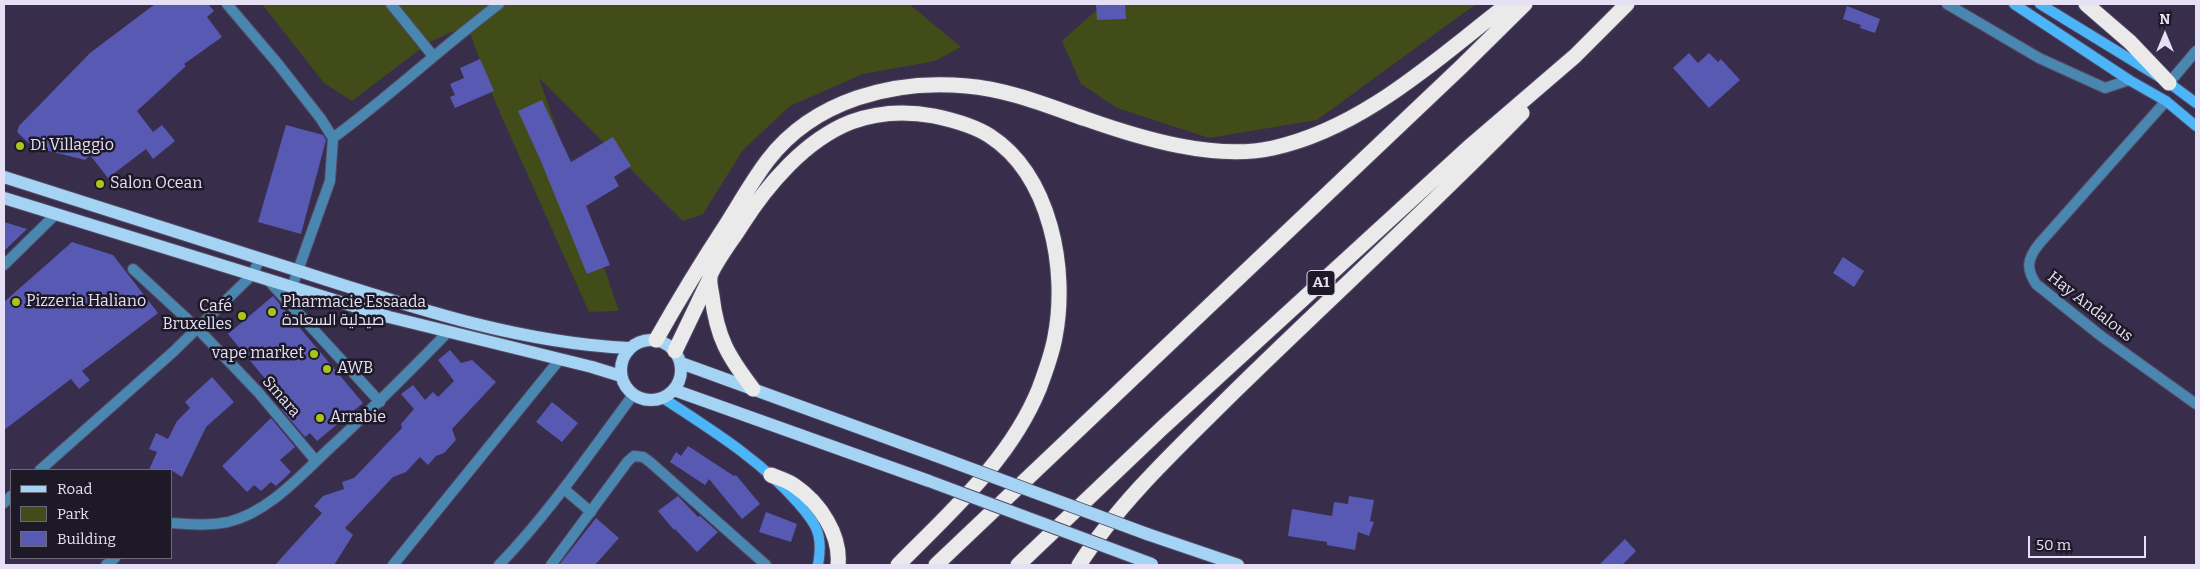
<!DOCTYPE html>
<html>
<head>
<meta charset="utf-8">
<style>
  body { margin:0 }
  #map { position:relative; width:2200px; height:569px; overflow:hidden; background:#382d4b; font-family:Bitter,serif }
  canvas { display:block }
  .frame { position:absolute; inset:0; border:5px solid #e6e0f4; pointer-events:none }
  .legend { position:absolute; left:10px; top:469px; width:162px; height:90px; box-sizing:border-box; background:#1d1926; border:1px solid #6d6978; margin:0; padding:6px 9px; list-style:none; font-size:15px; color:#e6e0f4 }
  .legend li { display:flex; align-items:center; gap:10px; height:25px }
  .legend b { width:25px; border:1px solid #6d6978 }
  .north { position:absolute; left:2140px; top:10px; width:50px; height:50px; -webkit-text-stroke:4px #1d1926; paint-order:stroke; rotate:0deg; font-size:14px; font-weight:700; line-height:20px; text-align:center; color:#e6e0f4 }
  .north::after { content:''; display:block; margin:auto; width:18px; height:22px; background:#e6e0f4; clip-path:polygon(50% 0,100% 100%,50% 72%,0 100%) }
  .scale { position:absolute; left:2028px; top:536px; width:118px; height:22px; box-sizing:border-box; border:2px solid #e6e0f4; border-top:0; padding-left:6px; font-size:15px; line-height:18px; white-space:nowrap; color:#e6e0f4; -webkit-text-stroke:4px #1d1926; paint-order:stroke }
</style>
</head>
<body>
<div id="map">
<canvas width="2200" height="569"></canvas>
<div class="frame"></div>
<ul class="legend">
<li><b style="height:6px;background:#a4d3f4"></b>Road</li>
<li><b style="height:14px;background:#414c18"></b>Park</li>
<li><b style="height:14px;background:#5859b3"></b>Building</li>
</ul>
<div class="north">N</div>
<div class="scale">50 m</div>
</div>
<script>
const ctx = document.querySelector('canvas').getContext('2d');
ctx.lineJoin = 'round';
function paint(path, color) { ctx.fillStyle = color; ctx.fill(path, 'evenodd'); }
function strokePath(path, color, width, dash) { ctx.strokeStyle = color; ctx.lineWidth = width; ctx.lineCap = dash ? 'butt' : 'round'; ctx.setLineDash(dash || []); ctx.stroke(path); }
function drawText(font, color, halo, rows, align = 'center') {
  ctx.font = font + ' Bitter,Cairo,serif'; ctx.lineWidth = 5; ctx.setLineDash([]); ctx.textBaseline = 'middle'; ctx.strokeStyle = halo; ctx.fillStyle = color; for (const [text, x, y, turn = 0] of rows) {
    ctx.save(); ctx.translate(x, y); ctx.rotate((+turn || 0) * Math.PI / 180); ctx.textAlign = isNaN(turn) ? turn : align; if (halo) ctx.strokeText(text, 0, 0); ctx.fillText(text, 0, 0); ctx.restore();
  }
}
const green = new Path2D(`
  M262,4H909L961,47L935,61L863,74L790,106L743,150L703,214L683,221L539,78L619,311L589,312L496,104L467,25L428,43L352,101L324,83Z
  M1103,4H1476L1317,120L1209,138L1117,108L1081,84L1062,41Z`);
const building = new Path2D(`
  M155,4H208L214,11L207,17L222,37L184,64L186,66L137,111L153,132L162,125L175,141L153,159L146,149L108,178L90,155L85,160L33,147L17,132L19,126L90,53Z
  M1096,4H1125L1126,19L1097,20Z
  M1847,6L1880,19L1875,33L1860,28L1861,25L1843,19Z
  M1689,53L1698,63L1709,53L1718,62L1721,59L1740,80L1709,108L1673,68Z
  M480,59L494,91L455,108L450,97L455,95L450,84L464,78L460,68Z
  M542,100L571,162L613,137L631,166L614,177L619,186L586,206L610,265L587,274L540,159L518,111Z
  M286,125L323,135L326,140L301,234L258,222Z
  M4,222L27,229L4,251Z
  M72,242L113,255L158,313L82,371L90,380L79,389L71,379L4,430V302Z
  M1843,257L1864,271L1854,287L1833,273Z
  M273,296L363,403L317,441L310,433L305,437L281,409L286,404L228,334Z
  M450,350L461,363L472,360L496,382L452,429L456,440L444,453L436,456L428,465L420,457L406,472L393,477L345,528L353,535L334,565H275L322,513L314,506L323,496L344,489L342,482L354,478L402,428L401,424L414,409L401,394L413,385L425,400L433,392L438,397L454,381L438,360Z
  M212,377L234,402L206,427L182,477L171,470H149L157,452L149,449L156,433L168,439L177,421L190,408L185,402Z
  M552,402L578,423L562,442L536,422Z
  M271,418L295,447L280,460L291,472L276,486L271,482L261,491L254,485L247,492L222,466Z
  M688,446L734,476L736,475L760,504L742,519L709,479L705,485L670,462L676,452L681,456Z
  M678,496L698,517L700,516L718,532L697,552L675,529L674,530L658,511Z
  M1349,496L1374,500L1370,521L1374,522L1369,536L1358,532L1355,550L1327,545V542L1288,536L1292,509L1332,516L1334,502L1348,504Z
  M766,512L797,524L791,542L759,532Z
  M596,518L619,538L595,565H559Z
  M1625,539L1636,551L1622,565H1599Z`);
const lane = new Path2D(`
  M1947,4L2039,58L2105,88L2129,80
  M133,269L198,329
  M268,280L380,402
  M564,489L591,512
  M551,565L628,461L634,456L643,457L650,462L766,565`);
const street = new Path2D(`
  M227,4L278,64L321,119L333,138L330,181L292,287
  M391,4L433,56
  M2169,83L2196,51
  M2166,101L2039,244C2027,259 2026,269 2036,284L2101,336L2196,404
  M333,138C390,96 442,47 499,4
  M4,265L56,214
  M198,329L258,392L316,461
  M40,470L173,352L252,275L260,259
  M4,503L11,496
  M171,523C190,524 209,526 228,522C269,512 301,475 331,447C371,410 409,372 447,333
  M106,565L115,558
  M393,565L560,359
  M499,565C549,513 590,453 633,395`);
const secondary = new Path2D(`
  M2014,4L2129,80L2166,101L2196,126
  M2040,4L2169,83L2196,103
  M663,398C710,429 761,460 798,503C805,511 812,519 816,528C821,539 820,554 818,565`);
const primary = new Path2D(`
  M4,177C102,208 201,240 299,271C406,305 516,343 629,348
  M4,198L389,317L592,367L621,376
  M621 370a30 30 0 1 1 60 0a30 30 0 1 1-60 0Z
  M681,363L934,455
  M674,390L929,481
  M1147,534L1238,565`);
const highway = new Path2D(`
  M2086,4L2130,42L2169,83
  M656,340C678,301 701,263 726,225C740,203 752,181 768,160C814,100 894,79 967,86C1007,89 1048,106 1086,119C1140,138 1215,161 1273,148C1364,128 1436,59 1508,4
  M675,351L710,278
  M753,389C728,356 717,338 712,296C711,290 709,282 710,276C715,262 733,239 741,226C767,185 805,140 851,122C878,112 907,111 934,116C953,120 973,125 990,136C1051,176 1068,270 1055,337C1052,354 1045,373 1039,389C1010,460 951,511 898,565
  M771,475C778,478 789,481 795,486C820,503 841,535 838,565
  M936,565L1461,67L1525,4
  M1018,565L1161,429L1468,148L1575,56L1627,4
  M1079,565C1120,501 1179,447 1233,393C1329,299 1428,209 1522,113`);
const primaryBridge = new Path2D(`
  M934,455L1147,534
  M929,481L1152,564`);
const markers = [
  [20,146,5,"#aac719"],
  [100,184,5,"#aac719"],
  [16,302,5,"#aac719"],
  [272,312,5,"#aac719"],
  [242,316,5,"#aac719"],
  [314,354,5,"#aac719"],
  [327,369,5,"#aac719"],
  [320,418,5,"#aac719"]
];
const shields = [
  [1321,283,28]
];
const shieldNames = [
  ["A1",1321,283]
];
const poiNames = [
  ["Di Villaggio",30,146],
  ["Salon Ocean",110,184],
  ["Pizzeria Haliano",26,302],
  ["Pharmacie Essaada",282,303],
  ["صيدلية السعادة",282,321],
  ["Café",232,307,"right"],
  ["Bruxelles",232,325,"right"],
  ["vape market",304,354,"right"],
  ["AWB",337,369],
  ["Arrabie",330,418]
];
const streetNames = [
  ["Hay Andalous",2090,307,38],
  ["Smara",281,397,49]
];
paint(green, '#414c18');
paint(building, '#5859b3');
strokePath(lane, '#544a66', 12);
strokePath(street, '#544a66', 12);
strokePath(secondary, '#544a66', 12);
strokePath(primary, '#544a66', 14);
strokePath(highway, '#544a66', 17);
strokePath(lane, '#4a87b0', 10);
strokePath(street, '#4a87b0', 10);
strokePath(secondary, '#4cb5f7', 10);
strokePath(primary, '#a4d3f4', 12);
strokePath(highway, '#eaeaea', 15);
strokePath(primaryBridge, '#544a66', 14, []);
strokePath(primaryBridge, '#a4d3f4', 12);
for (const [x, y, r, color] of markers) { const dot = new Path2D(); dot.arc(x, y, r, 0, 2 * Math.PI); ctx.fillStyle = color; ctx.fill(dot); strokePath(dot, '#1d1926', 2); }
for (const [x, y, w] of shields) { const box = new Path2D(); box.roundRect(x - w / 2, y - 12.5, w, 25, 4); ctx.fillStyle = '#1d1926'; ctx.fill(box); strokePath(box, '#e6e0f4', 1); }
drawText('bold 15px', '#e6e0f4', null, shieldNames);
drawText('16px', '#e6e0f4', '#1d1926', poiNames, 'left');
drawText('16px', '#e6e0f4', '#1d1926', streetNames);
</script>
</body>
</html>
